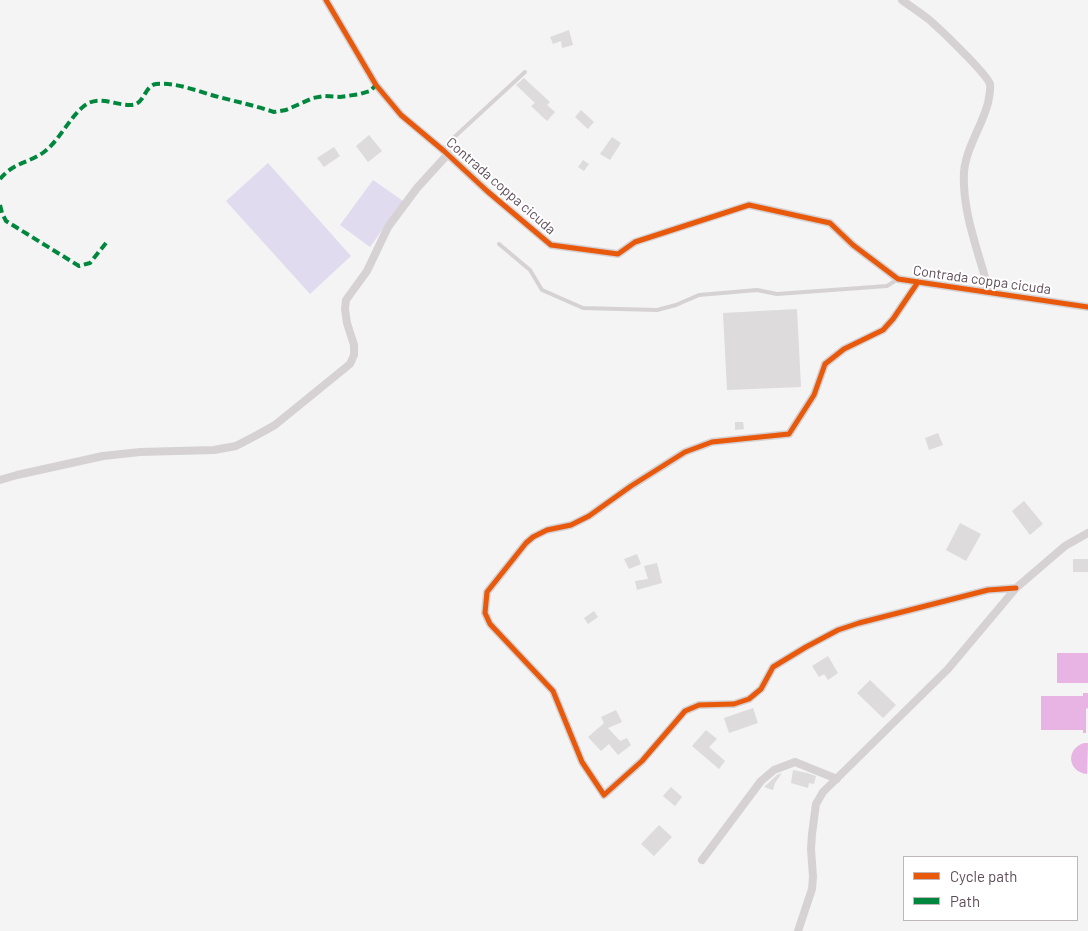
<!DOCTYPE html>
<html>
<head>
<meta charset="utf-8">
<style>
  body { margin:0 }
  #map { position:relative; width:1088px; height:931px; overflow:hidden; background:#f3f4f3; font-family:Barlow,sans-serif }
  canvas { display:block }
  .legend { position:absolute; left:903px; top:856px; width:175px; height:65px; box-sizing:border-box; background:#fff; border:1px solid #bfb7bc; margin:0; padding:6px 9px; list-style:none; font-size:15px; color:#5e4c58 }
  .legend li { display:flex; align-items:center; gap:10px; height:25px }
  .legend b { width:25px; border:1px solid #bfb7bc }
</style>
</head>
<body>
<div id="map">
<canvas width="1088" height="931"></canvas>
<ul class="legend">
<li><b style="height:6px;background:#e8590c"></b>Cycle path</li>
<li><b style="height:6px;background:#00873e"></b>Path</li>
</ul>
</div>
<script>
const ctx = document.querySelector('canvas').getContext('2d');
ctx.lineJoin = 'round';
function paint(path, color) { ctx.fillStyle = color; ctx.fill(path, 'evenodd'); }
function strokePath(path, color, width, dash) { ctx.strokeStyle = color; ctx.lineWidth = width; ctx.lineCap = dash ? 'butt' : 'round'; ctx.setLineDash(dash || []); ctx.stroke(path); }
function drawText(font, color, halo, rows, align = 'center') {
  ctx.font = font + ' Barlow,sans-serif'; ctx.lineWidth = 4; ctx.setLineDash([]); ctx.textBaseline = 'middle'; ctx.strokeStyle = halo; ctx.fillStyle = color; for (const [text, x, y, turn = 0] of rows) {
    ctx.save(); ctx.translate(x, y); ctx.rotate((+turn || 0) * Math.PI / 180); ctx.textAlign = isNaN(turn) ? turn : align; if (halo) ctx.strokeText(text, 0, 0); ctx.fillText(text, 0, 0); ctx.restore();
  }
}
const green = new Path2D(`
  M268,163L351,256L310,294L226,201Z
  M373,180L403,201L370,247L340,225Z`);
const water = new Path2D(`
  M1057,653H1088V683H1057Z
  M1083,693H1088V708L1086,709V733H1083V730H1041V696H1083Z
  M1084,743H1088L1087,774C1068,772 1065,749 1084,743Z`);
const building = new Path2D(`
  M569,30L573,45L562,48L561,41L553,44L550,37Z
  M524,78L550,102L547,105L555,112L547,121L531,106L535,103L516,85Z
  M581,110L594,122L588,129L575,117Z
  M369,135L382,151L368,162L356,146Z
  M612,137L621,143L610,160L600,154Z
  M334,147L340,156L324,167L317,158Z
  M583,160L589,164L584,171L578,167Z
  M797,309L801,387L727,390L723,313Z
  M735,422H743L744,429L735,430Z
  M938,433L943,445L929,450L925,438Z
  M1024,501L1043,524L1030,535L1012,511Z
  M960,523L981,534L966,561L946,550Z
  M637,554L641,564L629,569L624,559Z
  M1073,559H1088V572H1073Z
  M657,563L662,583L637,590L635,581L648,579L644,566Z
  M594,611L598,617L588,624L584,618Z
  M828,656L838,673L828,680L824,674L819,677L812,666Z
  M870,680L896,705L883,718L857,693Z
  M753,708L758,723L729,733L724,718Z
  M616,710L622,722L608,728L620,741L627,738L631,745L618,755L609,744L601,751L588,737L604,723L601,717Z
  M706,730L717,739L709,747L725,761L719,769L692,746Z
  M793,770L807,773L816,776L814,784L809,783L808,788L791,783Z
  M782,773L775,783L773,790L764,787L777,775Z
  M671,787L682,797L675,806L663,796Z
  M659,825L672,837L654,856L641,844Z`);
const lane = new Path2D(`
  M444,151L449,142L525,72
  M499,244L530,270L542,290L583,308L657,310L676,305L699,295L757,290L777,294L887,286L898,279`);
const street = new Path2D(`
  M326,0L376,85L401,115L444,151L487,191L551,245L618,254L635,242L749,205L830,223L853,245L898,279L918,282L1088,307
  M902,0C910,6 919,12 927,18C938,27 986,73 990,84C991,90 989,97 988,103C982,126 966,148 964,172C962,210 977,248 987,284V292
  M918,282L893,319L883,330L844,349L825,364L814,395L789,434L712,442L685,452L631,486L589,516L571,525L547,530L533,537L526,543L487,592L485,613L490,624L553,691L582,762L604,795L642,761L685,711L699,705L734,704L749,699L761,689L773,667L806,647L838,630L859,623L988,590L1016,588
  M0,480L17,475L103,456L140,452L214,450L236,446L257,435L275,425L350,364L354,355V345L347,323L345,309L346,300L367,271L388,227L417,188L448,154
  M702,860L761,781L774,770L795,762L837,779
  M798,931L812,889L813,877L811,849L812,834L816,804L823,792L948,669L1016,588L1065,546L1088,533`);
const quiet = new Path2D(`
  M0,179C14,162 29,163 44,152C59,141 69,118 84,106C99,94 116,106 132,105C145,104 144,86 156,84C177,82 199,92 219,97C238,102 256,106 274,112L286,110L313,98L324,96L340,97L360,94L370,91L376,85
  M0,205L2,213L6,221L79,266L90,263L106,243`);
const cycleway = new Path2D(`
  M326,0L376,85L401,115L444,151L487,191L551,245L618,254L635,242L749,205L830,223L853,245L898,279L918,282L1088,307
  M918,282L893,319L883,330L844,349L825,364L814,395L789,434L712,442L685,452L631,486L589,516L571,525L547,530L533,537L526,543L487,592L485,613L490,624L553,691L582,762L604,795L642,761L685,711L699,705L734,704L749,699L761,689L773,667L806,647L838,630L859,623L988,590L1016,588`);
const streetNames = [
  ["Contrada coppa cicuda",501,186,41],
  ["Contrada coppa cicuda",982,280,8]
];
paint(green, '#e0dbef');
paint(water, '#e8b4e4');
paint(building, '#dddbdc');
strokePath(lane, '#d6d2d4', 4);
strokePath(street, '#d6d2d4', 8);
strokePath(quiet, '#00873e', 4, [8, 4]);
strokePath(cycleway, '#e8590c', 5);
drawText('14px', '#5e4c58', '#fff', streetNames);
</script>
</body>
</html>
